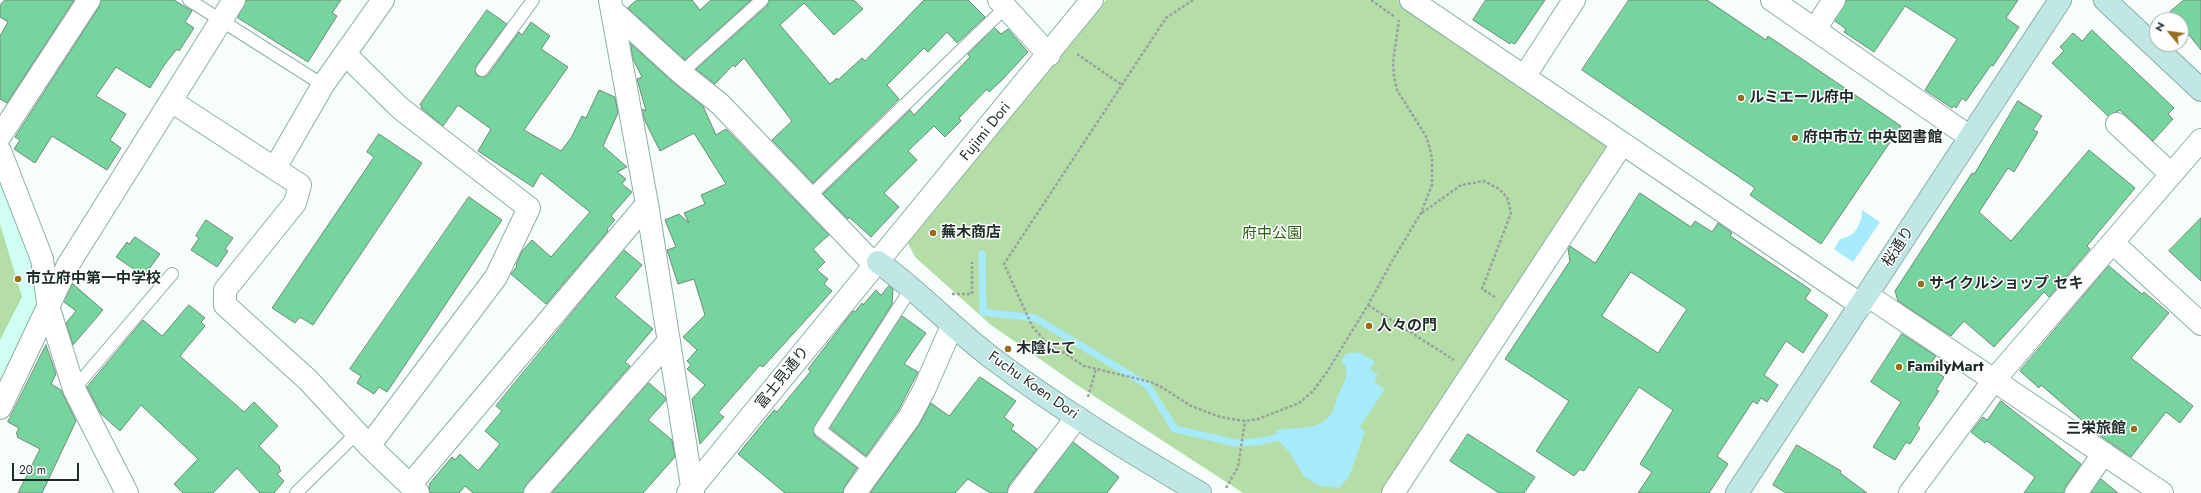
<!DOCTYPE html>
<html>
<head>
<meta charset="utf-8">
<style>
  body { margin:0 }
  #map { position:relative; width:2201px; height:493px; overflow:hidden; background:#f6fdfb; font-family:Jost,sans-serif }
  canvas { display:block }
  .north { position:absolute; left:2149px; top:12px; width:40px; height:40px; box-sizing:border-box; background:#fff; border:1px solid #a5aba9; border-radius:50%; rotate:299deg; font-size:11px; font-weight:700; line-height:16px; text-align:center; color:#1e2c29 }
  .north::after { content:''; display:block; margin:auto; width:14px; height:18px; background:#976d1a; clip-path:polygon(50% 0,100% 100%,50% 72%,0 100%) }
  .scale { position:absolute; left:12px; top:463px; width:67px; height:18px; box-sizing:border-box; border:2px solid #1e2c29; border-top:0; padding-left:5px; font-size:12px; line-height:14px; white-space:nowrap; color:#1e2c29; -webkit-text-stroke:3px #fff; paint-order:stroke }
</style>
</head>
<body>
<div id="map">
<canvas width="2201" height="493"></canvas>
<div class="north">N</div>
<div class="scale">20 m</div>
</div>
<script>
const ctx = document.querySelector('canvas').getContext('2d');
ctx.lineJoin = 'round';
function paint(path, color) { ctx.fillStyle = color; ctx.fill(path, 'evenodd'); }
function strokePath(path, color, width, dash) { ctx.strokeStyle = color; ctx.lineWidth = width; ctx.lineCap = dash ? 'butt' : 'round'; ctx.setLineDash(dash || []); ctx.stroke(path); }
function drawText(font, color, halo, rows, align = 'center') {
  ctx.font = font + ' Jost,"Noto Sans JP",sans-serif'; ctx.lineWidth = 3; ctx.setLineDash([]); ctx.textBaseline = 'middle'; ctx.strokeStyle = halo; ctx.fillStyle = color; for (const [text, x, y, turn = 0] of rows) {
    ctx.save(); ctx.translate(x, y); ctx.rotate((+turn || 0) * Math.PI / 180); ctx.textAlign = isNaN(turn) ? turn : align; if (halo) ctx.strokeText(text, 0, 0); ctx.fillText(text, 0, 0); ctx.restore();
  }
}
const built = new Path2D(`
  M0,172L31,258L42,300L0,384Z`);
const green = new Path2D(`
  M1106,0H1398L1604,141L1606,149L1381,493H1243L1077,385L991,325L915,257L908,243Z
  M0,224L22,297L0,340Z`);
const water = new Path2D(`
  M1862,210L1880,222L1853,262L1834,249L1840,239C1855,237 1862,224 1862,210Z
  M1359,352L1375,362L1370,369L1378,375L1374,382L1385,389L1360,427L1365,431L1349,477L1339,488L1317,485L1304,476L1290,453L1276,438L1277,430C1296,427 1319,431 1331,414C1335,409 1335,402 1338,396C1342,385 1348,380 1346,367L1341,362L1346,354Z`);
const stream = new Path2D(`
  M982,254L983,312L1035,318L1147,385L1175,429L1236,443L1256,442L1276,438`);
const building = new Path2D(`
  M5,0H74L7,103L0,99V36L8,22L0,17V5Z
  M101,0H174L192,11L185,22L194,28L179,51L177,49L165,64L150,88L116,67L96,96L126,114L110,140L121,148L107,170L52,136L35,163L14,149L20,140L15,137L99,7Z
  M246,0H341L332,13L337,16L308,62L238,18Z
  M637,0H692L700,10L711,0H751L685,60L628,8Z
  M769,0H854L863,9L834,35L804,3L780,25L830,84L837,78L838,80L862,58L865,61L924,0H968L985,17L957,43L947,32L928,52L924,48L887,85L899,99L813,183L772,140L792,121L744,58L735,67L733,65L715,84L696,69L767,6Z
  M1486,0H1545L1515,44L1511,42L1510,44L1473,20Z
  M1629,0H1707L1766,40L1768,36L1901,126L1821,244L1750,195L1755,188L1582,70Z
  M1846,0H2018L2006,18L2019,27L1993,66L1991,65L1966,101L1962,98L1956,108L1954,106L1952,108L1925,90L1957,39L1905,6L1874,52L1844,32L1846,29L1835,21Z
  M2184,0H2201V50L2181,25V20H2177L2170,12Z
  M487,10L507,24L476,66L475,73L478,76L485,77L488,75L519,32L522,35L531,22L550,36L541,49L568,67L524,130L561,151L571,138L582,116L586,118L599,90L615,97L618,113L603,146L627,167L617,172L626,179L622,184L632,192L611,216L615,220L607,229L608,231L546,304L511,274L517,266L516,265L522,251L532,240L551,257L590,212L541,173L533,187L478,151L491,129L458,105L443,126L421,108L422,106L420,105Z
  M995,28L1001,34L1008,29L1028,52L1002,80L989,92L987,89L959,118L961,121L945,137L934,126L908,151L917,160L884,193L899,207L871,237L849,217L848,219L823,194L910,110L914,115L970,57L968,54Z
  M2092,30L2174,108L2168,114L2173,119L2153,141L2120,110L2108,116L2052,63L2064,51L2060,47L2073,33L2082,41Z
  M631,44L673,82L703,106L716,135L726,129L829,235L813,249L825,262L817,270L828,279L824,284L832,291L763,367L760,365L718,413L724,417L700,444L692,399L705,385L687,369L691,365L687,361L697,350L683,337L705,315L694,279L678,284L667,250L676,247L665,220L679,214L689,223L684,213L705,204L701,195L726,184L694,133L660,151L645,121L642,109L646,111L637,79L642,77L633,59Z
  M2018,101L2042,116L2033,130L2038,132L2014,172L2008,168L1979,212L2011,241L2089,150L2135,188L2087,246L2090,249L2049,297L2044,292L1994,347L1964,321L1951,336L1898,301L1895,291L1972,173L1974,174Z
  M379,134L422,163L313,325L300,317L295,323L272,308L374,157L367,152Z
  M1640,193L1691,227L1695,221L1712,232L1718,223L1732,233L1730,236L1811,290L1805,299L1828,315L1803,353L1786,341L1764,375L1778,385L1767,402L1761,398L1757,404L1753,401L1717,456L1728,464L1709,493H1638L1652,472L1640,464L1673,410L1639,387L1584,471L1580,469L1574,476L1536,451L1569,401L1505,359L1570,261L1568,249L1570,246L1595,263ZM1631,272L1687,309L1658,353L1602,316Z
  M469,197L502,220L387,392L379,387L374,394L357,383L361,376L350,369Z
  M2201,218V281L2169,251Z
  M206,220L233,238L225,249L228,251L217,267L191,250L199,238L196,236Z
  M135,237L160,254L144,276L116,257L127,242L129,244Z
  M624,250L642,265L615,297L653,329L625,362L630,366L526,485L523,493H473L465,486L459,493H430L429,487L430,483L452,457L455,460L460,454L478,471L500,444L485,431L502,411L496,406Z
  M2109,266L2142,294L2144,292L2169,313L2131,358L2193,406L2180,423L2166,412L2131,457L2099,435L2041,385L2039,388L2020,371Z
  M73,284L103,310L73,345L66,323L76,311L64,302Z
  M889,286L893,289L892,304L813,429L815,436L857,468L845,486L843,493H785L738,454L774,410L777,412L811,371L808,369L853,311L855,312L862,303L863,305L876,290L881,295Z
  M189,305L205,318L201,322L205,326L180,356L244,412L254,402L278,426L259,446L280,467L279,468L281,471L277,474L284,481L274,493H260L237,468L213,493H183L174,484L198,459L141,405L120,431L101,414L87,387L143,320L162,336Z
  M902,316L926,333L904,364L918,372L898,411L866,456L830,428Z
  M1902,334L1936,356L1930,364L1938,369L1936,372L1944,377L1936,390L1939,391L1917,425L1920,428L1910,444L1906,442L1895,460L1873,447L1901,402L1871,382Z
  M46,345L56,374L51,384L61,390L76,421L42,493H18L40,449L17,437L18,435L16,434L19,428L8,422Z
  M980,377L1016,401L1004,417L1014,425L1011,429L1037,449L1009,485L1007,493H990L968,479L955,493H870L919,425L931,403L949,416Z
  M649,383L665,397L666,400L648,420L672,440L675,457L643,493H552Z
  M2001,401L2081,464L2066,486L2064,493H2024L2035,477L1987,441L1985,443L1971,432L1983,417L1987,420Z
  M1468,434L1535,477L1524,493H1499L1450,461Z
  M1073,442L1119,477L1107,493H1035Z
  M1797,445L1841,471L1840,473L1867,493H1786L1773,485Z
  M2101,479L2118,493H2091Z`);
const path = new Path2D(`
  M1193,0L1166,18L1004,264L1032,326L1043,339L1084,366L1151,382L1163,388L1191,406L1220,417L1245,421L1258,419L1299,403L1313,391L1327,372L1368,305L1391,263L1421,213L1432,185V158L1427,138L1397,90L1394,77L1393,62L1399,20
  M1371,0L1395,17
  M1077,54L1122,85
  M1422,213L1461,185L1484,181L1499,189L1507,197L1511,213L1482,289L1495,297
  M952,294H972V262
  M1368,305L1454,360
  M1088,397L1096,369
  M1226,488L1238,467L1245,421`);
const lane = new Path2D(`
  M189,0L323,85
  M482,70L533,0
  M681,73L762,0
  M808,198L1005,8
  M74,389L172,274
  M872,470L820,430L912,287
  M296,493L357,433`);
const street = new Path2D(`
  M610,0L647,204L693,493
  M999,0L1049,55
  M1411,0L1861,305
  M1772,0L1970,137
  M612,10L681,73L720,104L867,257L878,262
  M1815,29L1834,0
  M345,54L400,108L529,208L496,277L369,446
  M1524,77L1574,0
  M171,101L300,185L295,203L225,290V305L308,380L369,446L418,493
  M2117,124L2171,174
  M0,136L89,0
  M0,151L42,259L49,309L74,389L127,493
  M275,168L323,85L383,0
  M2113,243L2201,324
  M1867,295L2162,493
  M0,408L68,265L234,0
  M410,485L647,204
  M535,493L669,341
  M688,493L1092,0
  M855,493L909,418L924,390L952,326
  M1019,493L1077,417
  M1393,493L1622,144
  M1910,493L1994,380L2201,140
  M2076,493L2104,453`);
const secondary = new Path2D(`
  M2105,0L2201,90
  M878,262C919,291 952,328 992,358C1058,408 1129,451 1200,493
  M1737,493L2060,0`);
const markers = [
  [1741,98,4,"#976d1a"],
  [1795,138,4,"#976d1a"],
  [933,233,4,"#976d1a"],
  [18,279,4,"#976d1a"],
  [1921,284,4,"#976d1a"],
  [1369,326,4,"#976d1a"],
  [1008,349,4,"#976d1a"],
  [1899,367,4,"#976d1a"],
  [2134,429,4,"#976d1a"]
];
const poiNames = [
  ["ルミエール府中",1749,98],
  ["府中市立 中央図書館",1803,138],
  ["蕪木商店",941,233],
  ["市立府中第一中学校",26,279],
  ["サイクルショップ セキ",1929,284],
  ["人々の門",1377,326],
  ["木陰にて",1016,349],
  ["FamilyMart",1907,367],
  ["三栄旅館",2126,429,"right"]
];
const streetNames = [
  ["Fujimi Dori",986,132,-51],
  ["桜通り",1899,247,-57],
  ["富士見通り",783,378,-51],
  ["Fuchu Koen Dori",1033,386,35]
];
const parkNames = [
  ["府中公園",1272,234]
];
paint(built, '#cffff2');
paint(green, '#b5dda7');
paint(water, '#a6eafb');
strokePath(stream, '#a6eafb', 7);
paint(building, '#76d49e');
strokePath(building, '#6f8b79', 1);
strokePath(lane, '#8db0a7', 14);
strokePath(street, '#8db0a7', 24);
strokePath(secondary, '#8db0a7', 24);
strokePath(path, '#98a29f', 2.5, [3, 2]);
strokePath(lane, '#fff', 12);
strokePath(street, '#fff', 22);
strokePath(secondary, '#c1e6e6', 22);
for (const [x, y, r, color] of markers) { const dot = new Path2D(); dot.arc(x, y, r, 0, 2 * Math.PI); ctx.fillStyle = color; ctx.fill(dot); strokePath(dot, '#fff', 1.5); }
drawText('bold 15px', '#1e2c29', '#fff', poiNames, 'left');
drawText('15px', '#1e2c29', '#fff', streetNames);
drawText('15px', '#2c6015', '#fff', parkNames);
</script>
</body>
</html>
